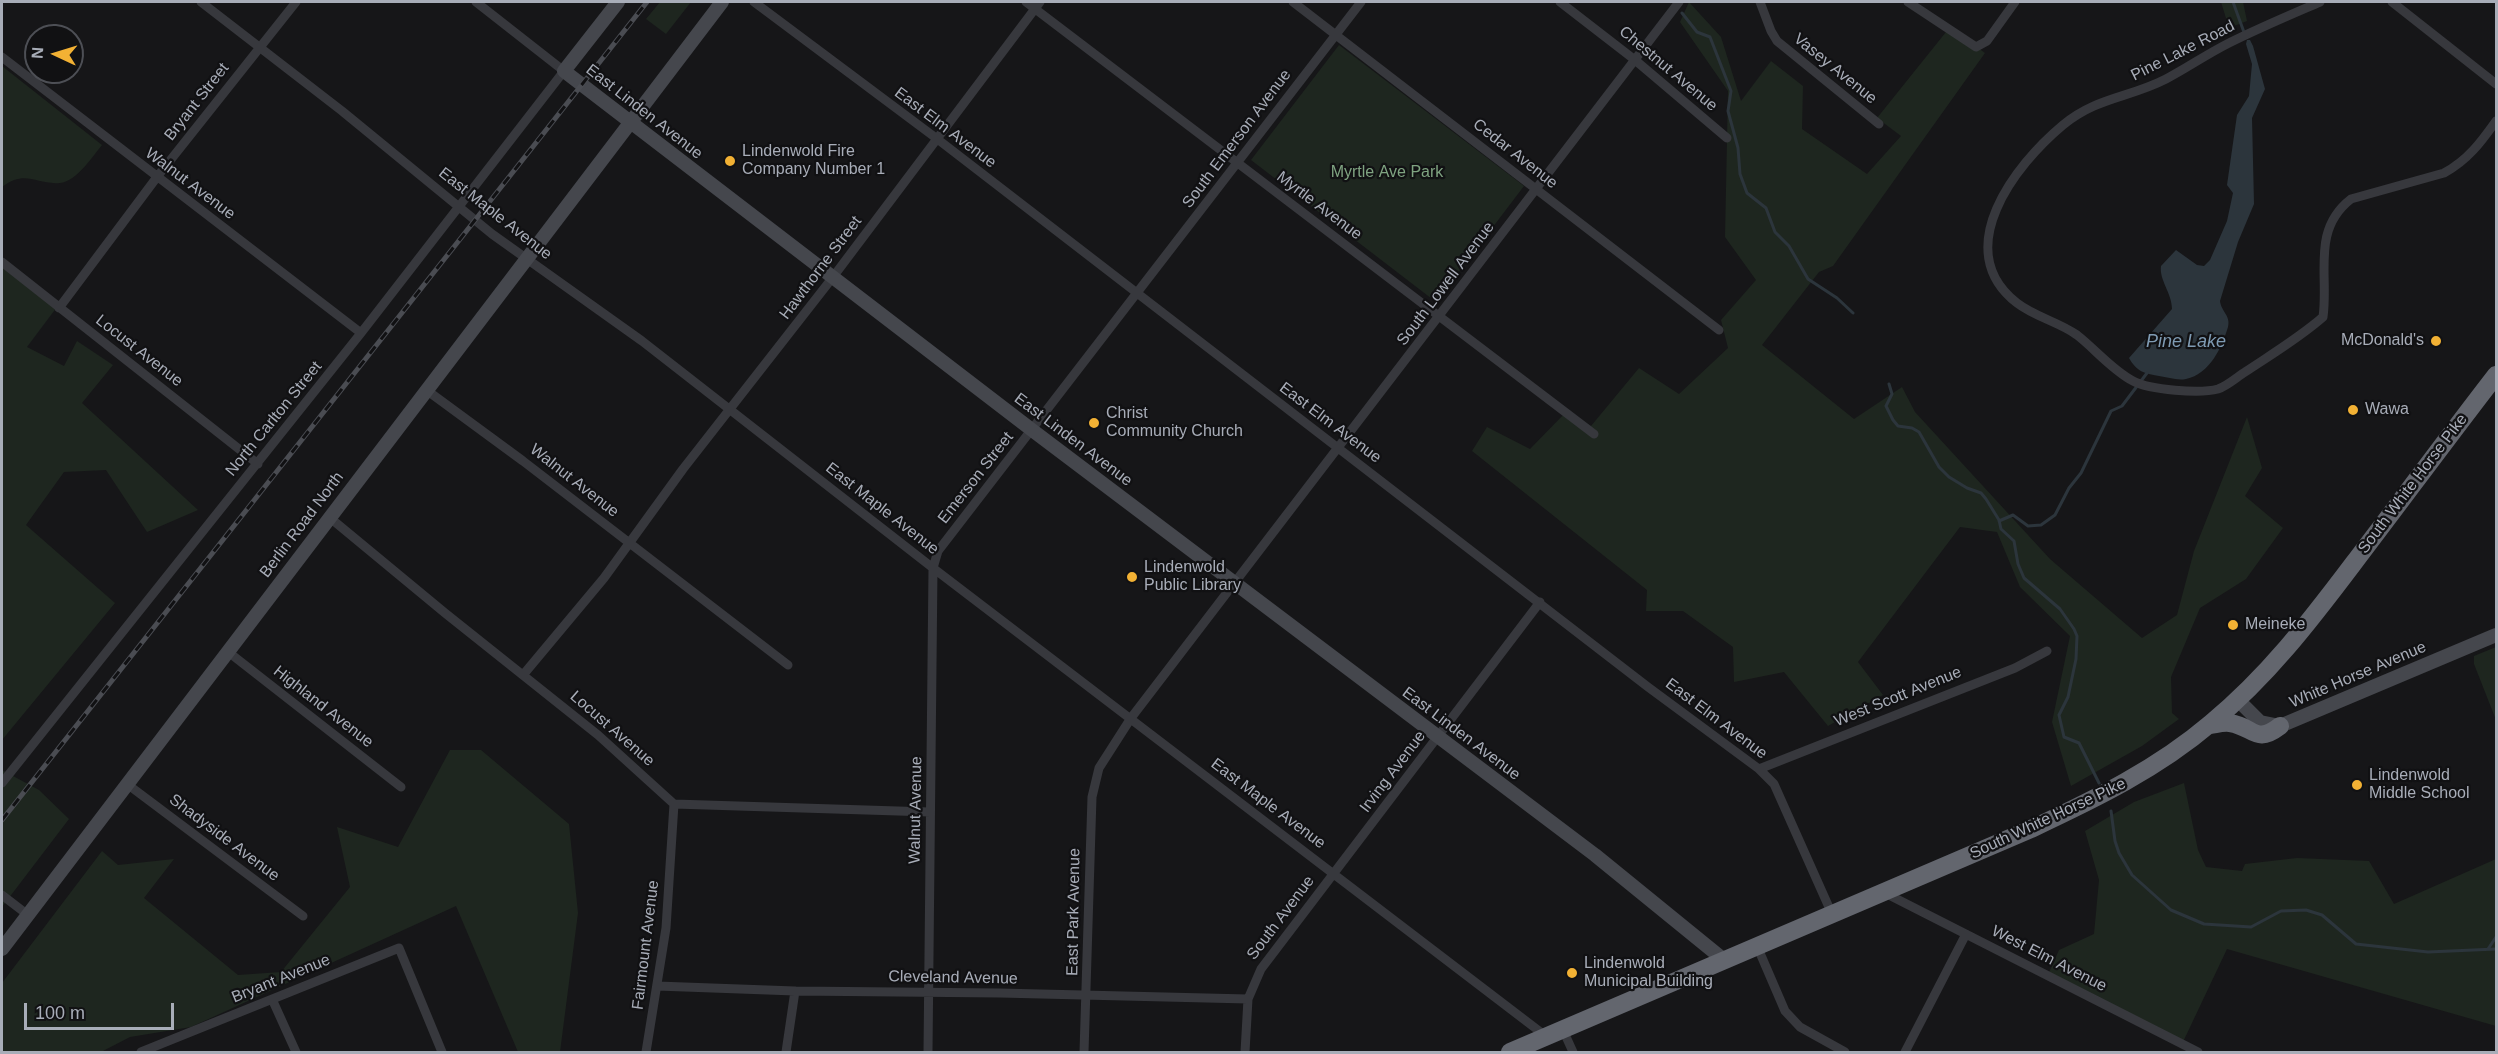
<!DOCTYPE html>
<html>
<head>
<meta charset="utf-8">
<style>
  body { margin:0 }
  #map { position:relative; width:2498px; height:1054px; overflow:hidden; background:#161618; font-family:Helvetica,sans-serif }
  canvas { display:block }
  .frame { position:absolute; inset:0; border:3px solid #a8adb8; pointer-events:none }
  .north { position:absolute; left:24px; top:24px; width:60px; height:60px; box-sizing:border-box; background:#111113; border:2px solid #4d4f55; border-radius:50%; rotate:274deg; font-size:16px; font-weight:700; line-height:24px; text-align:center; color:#a8adb8 }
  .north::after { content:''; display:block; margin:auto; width:21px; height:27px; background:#f2b134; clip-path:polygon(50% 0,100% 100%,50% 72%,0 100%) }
  .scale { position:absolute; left:24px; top:1003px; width:150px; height:27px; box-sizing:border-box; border:3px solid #a8adb8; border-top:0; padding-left:8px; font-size:18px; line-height:21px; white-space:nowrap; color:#a8adb8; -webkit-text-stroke:4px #111113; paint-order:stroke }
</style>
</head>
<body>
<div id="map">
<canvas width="2498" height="1054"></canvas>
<div class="frame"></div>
<div class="north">N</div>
<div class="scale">100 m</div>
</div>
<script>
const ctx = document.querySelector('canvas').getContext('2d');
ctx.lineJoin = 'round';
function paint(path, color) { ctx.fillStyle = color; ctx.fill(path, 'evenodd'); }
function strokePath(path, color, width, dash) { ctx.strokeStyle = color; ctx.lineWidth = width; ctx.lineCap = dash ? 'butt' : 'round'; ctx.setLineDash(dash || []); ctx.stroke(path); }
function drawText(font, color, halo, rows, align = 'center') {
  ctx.font = font + ' Helvetica,sans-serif'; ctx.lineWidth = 4.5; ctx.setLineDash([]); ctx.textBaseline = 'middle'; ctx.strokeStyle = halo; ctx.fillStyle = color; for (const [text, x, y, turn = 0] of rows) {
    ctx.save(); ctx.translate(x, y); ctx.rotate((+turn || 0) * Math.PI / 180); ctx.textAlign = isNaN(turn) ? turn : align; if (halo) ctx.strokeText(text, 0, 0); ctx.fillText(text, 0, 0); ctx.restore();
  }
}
const green = new Path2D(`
  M660,2H691L666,34L646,19Z
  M1689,2L1721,37L1741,101L1771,61L1803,86L1802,129L1867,174L1901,136L1877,118L1950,27L1985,53L1833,266L1819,272L1762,345L1854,419L1902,387L1915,412L2050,559L2142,638L2177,615L2194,551L2247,417L2262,468L2245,496L2283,528L2246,579L2200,608L2171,677L2172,713L2179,719L2142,746L2071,786L2052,722L2070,636L2020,587L1997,532L1960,527L1858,662L1883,695L1828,726L1784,672L1734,682L1733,647L1683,611H1646L1647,590L1472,451L1487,427L1530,449L1567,411L1591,426L1639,368L1679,394L1728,348L1721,320L1756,280L1725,237L1728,91L1680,22Z
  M2221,2H2243L2247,21L2229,28Z
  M1339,45L1524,186L1436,302L1251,160Z
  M2,66L102,145C92,157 77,181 60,183C36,185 26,169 2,187Z
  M2,263L57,307L27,347L64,366L77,341L113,365L82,403L198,510L147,532L106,470L64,472L26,525L115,603L2,740Z
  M2496,647V720L2474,664V656Z
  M450,750H481L569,824L578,913L560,1052H518L456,906L191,1027L130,1037L101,1052H2V983L102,851L118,865L174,859L144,898L238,975L281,972L350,887L337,827L398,847Z
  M2,770L39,790L69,819L2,907Z
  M2184,783L2198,850L2206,867L2242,871L2245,864L2297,858L2369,861L2394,904L2496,859V1026L2227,949L2182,1044L2047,977L2059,950L2094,934L2099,880L2085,831L2134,802Z`);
const water = new Path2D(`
  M2247,40H2250L2253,46L2265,89L2252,118L2254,204L2238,242L2220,301C2221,311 2231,316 2228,327C2222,347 2210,374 2186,379C2177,381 2168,377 2159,376C2144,373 2137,372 2129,358L2172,309C2172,293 2159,280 2161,266L2176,250L2197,265L2204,266L2210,260L2227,221L2233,193L2227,185L2237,115L2249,96L2252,64L2246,44Z`);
const stream = new Path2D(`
  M2233,2L2245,35
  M1682,13L1697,32L1710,37L1731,91L1728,111L1738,148L1740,174L1747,193L1766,208L1775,232L1789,246L1808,279L1837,298L1853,313
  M1889,384L1892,394L1886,406L1893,420L1898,426L1912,428L1919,432L1939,467L1949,477L1967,488L1981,493L1986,499L1999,520L2001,529L2014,541L2018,564L2024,578L2060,609L2074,629L2077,636L2076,659L2068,697L2059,715L2064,737L2079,743L2099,783
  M1999,521L2013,515L2028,526L2041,525L2055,515L2069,488L2081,473L2111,411L2122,406L2147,373
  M2111,811L2115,841L2119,853L2132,875L2171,910L2204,924L2251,927L2281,911L2306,910L2322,915L2356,944L2428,952L2496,949
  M2488,949L2496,937`);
const street = new Path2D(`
  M201,2L342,111L492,234L642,341L933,568L1547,1037
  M754,2L936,138L1648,687L1759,769L1774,784L1832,914
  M1026,2L1594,434
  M1293,2L1719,330
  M1560,2L1635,60L1727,138
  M1760,2L1771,31L1777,41L1879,124
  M1908,2L1976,47L1987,41L2015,2
  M2320,2C2290,15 2259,28 2229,43C2207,54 2187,68 2166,79C2129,98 2097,97 2063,125C2015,165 1949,250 2017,303C2035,317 2059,322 2077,335C2095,349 2112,370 2133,381C2150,390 2200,394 2218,389C2227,386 2237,377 2245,372C2272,354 2299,338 2323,317C2329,275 2311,230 2351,199L2444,173C2468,160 2481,142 2496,121
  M2392,2L2496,84
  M2,57L361,333
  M2,262L258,464
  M59,308L157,177L296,2
  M425,389L523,461L788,665
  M329,517L445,613L598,735L674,804L930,812
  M227,651L401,787
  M523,675L604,578L683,469L833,277L1040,2
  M1759,769L2015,668L2047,651
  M2,783L361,333L564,71L476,2
  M127,784L303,916
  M1885,893L2198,1052
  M2,895L28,915
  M1757,946L1785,1011L1800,1027L1845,1052
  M657,986L795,991L1000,993L1248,999
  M272,999L296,1052
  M1563,1030L1573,1052
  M141,1052L399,948L442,1052
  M646,1052L666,928L674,804
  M786,1052L795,991
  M928,1052L933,568L938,551L1361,2
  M1084,1052L1092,797L1099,768L1131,718L1679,2
  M1245,1052L1248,999L1261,969L1540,602
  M1905,1052L1966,934`);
const secondary = new Path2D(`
  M618,2L564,71L1032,430L1595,855L1724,960
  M2238,700L2260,722L2280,726L2496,635
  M2,949L722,2`);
const highway = new Path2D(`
  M2210,725C2217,724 2223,722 2230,723C2255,727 2255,745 2280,726
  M1510,1052L2031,829C2095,799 2157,769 2211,723C2267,677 2310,621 2353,564C2401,501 2448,437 2496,375`);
const rail = new Path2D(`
  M2,820L647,2`);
const markers = [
  [730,161,6,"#f2b134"],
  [2436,341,6,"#f2b134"],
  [2353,410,6,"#f2b134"],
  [1094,423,6,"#f2b134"],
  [1132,577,6,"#f2b134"],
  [2233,625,6,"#f2b134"],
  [2357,785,6,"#f2b134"],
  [1572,973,6,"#f2b134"]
];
const streetNames = [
  ["Pine Lake Road",2183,51,-27],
  ["Chestnut Avenue",1668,69,40],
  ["Vasey Avenue",1835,69,39],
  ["Bryant Street",197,102,-52],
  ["East Linden Avenue",644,112,38],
  ["East Elm Avenue",945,128,37],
  ["South Emerson Avenue",1237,139,-53],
  ["Cedar Avenue",1515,154,38],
  ["Walnut Avenue",190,184,37],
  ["Myrtle Avenue",1319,206,37],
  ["East Maple Avenue",495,214,38],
  ["Hawthorne Street",821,268,-53],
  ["South Lowell Avenue",1446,284,-53],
  ["Locust Avenue",139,351,38],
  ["North Carlton Street",274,419,-51],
  ["East Elm Avenue",1330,423,37],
  ["East Linden Avenue",1073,440,37],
  ["Emerson Street",976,478,-52],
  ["Walnut Avenue",574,481,38],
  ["South White Horse Pike",2413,484,-53],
  ["East Maple Avenue",882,509,38],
  ["Berlin Road North",302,525,-53],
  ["White Horse Avenue",2358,675,-23],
  ["West Scott Avenue",1898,697,-22],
  ["Highland Avenue",323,707,38],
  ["East Elm Avenue",1716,719,37],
  ["Locust Avenue",612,729,41],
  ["East Linden Avenue",1461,734,37],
  ["Irving Avenue",1393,772,-53],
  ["East Maple Avenue",1268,804,37],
  ["Walnut Avenue",916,810,-89],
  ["South White Horse Pike",2048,819,-25],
  ["Shadyside Avenue",224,838,37],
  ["East Park Avenue",1074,912,-89],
  ["South Avenue",1281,918,-53],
  ["Fairmount Avenue",646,945,-83],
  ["West Elm Avenue",2049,959,27],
  ["Cleveland Avenue",953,978,1],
  ["Bryant Avenue",281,979,-22]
];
const poiNames = [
  ["Lindenwold Fire",742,152],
  ["Company Number 1",742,170],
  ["McDonald's",2424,341,"right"],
  ["Wawa",2365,410],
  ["Christ",1106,414],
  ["Community Church",1106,432],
  ["Lindenwold",1144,568],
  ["Public Library",1144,586],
  ["Meineke",2245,625],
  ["Lindenwold",2369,776],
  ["Middle School",2369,794],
  ["Lindenwold",1584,964],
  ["Municipal Building",1584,982]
];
const parkNames = [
  ["Myrtle Ave Park",1387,173]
];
const waterNames = [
  ["Pine Lake",2186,342]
];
paint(green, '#1e261f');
paint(water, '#2c353c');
strokePath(stream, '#2c353c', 3);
strokePath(street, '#37383d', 9);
strokePath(secondary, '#45474d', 14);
strokePath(highway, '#63666e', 18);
strokePath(rail, '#4a4c52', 5);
strokePath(rail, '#111113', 3, [9]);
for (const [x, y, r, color] of markers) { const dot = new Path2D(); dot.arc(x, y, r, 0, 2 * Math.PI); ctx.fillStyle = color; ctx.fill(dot); strokePath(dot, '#111113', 2); }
drawText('16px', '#a8adb8', '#111113', streetNames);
drawText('16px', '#a8adb8', '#111113', poiNames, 'left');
drawText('16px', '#7fa381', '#111113', parkNames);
drawText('italic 18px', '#7f9bb3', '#111113', waterNames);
</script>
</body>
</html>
